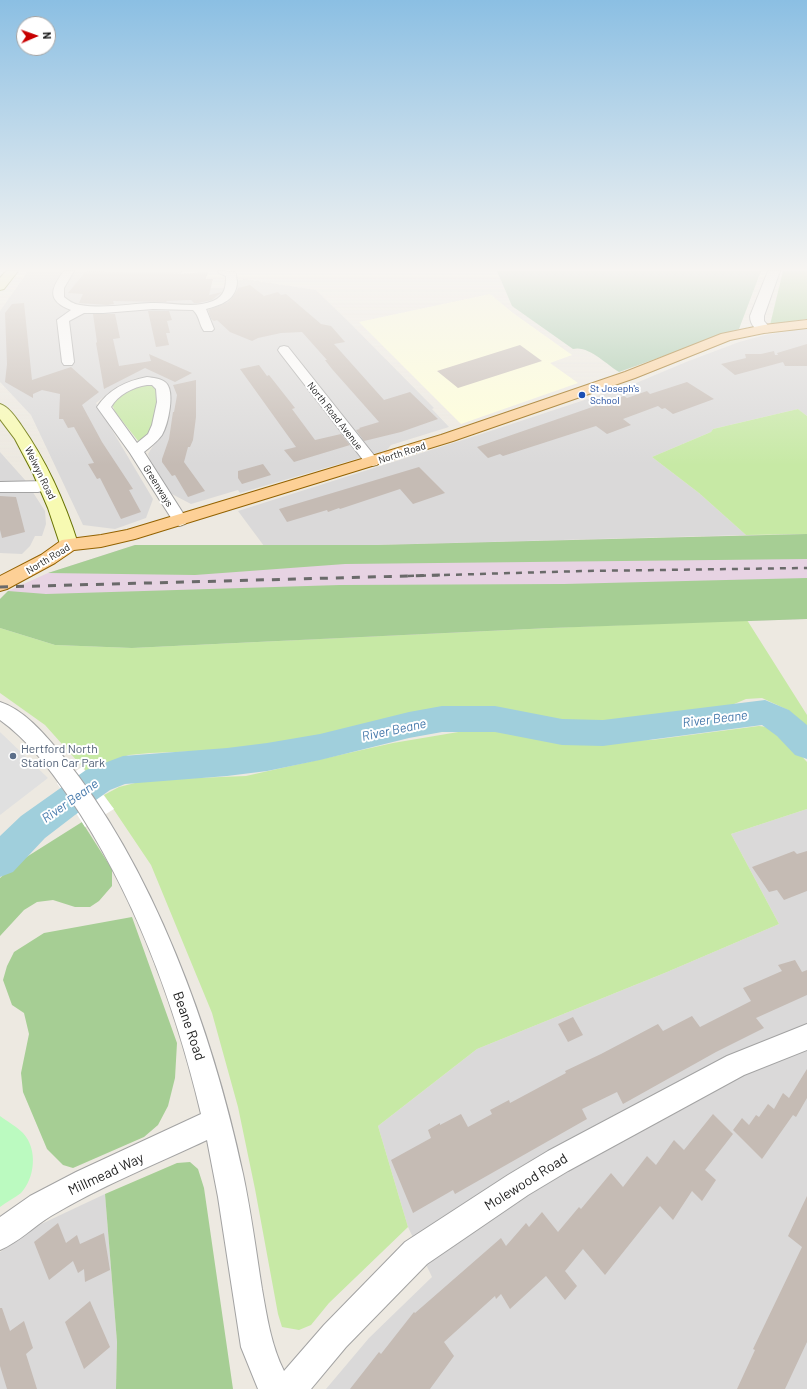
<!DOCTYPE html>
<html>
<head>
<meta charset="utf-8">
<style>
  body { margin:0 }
  #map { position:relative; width:807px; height:1389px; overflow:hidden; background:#ede9e1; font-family:Barlow,sans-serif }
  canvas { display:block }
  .north { position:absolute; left:16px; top:16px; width:40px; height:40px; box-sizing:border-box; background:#fff; border:1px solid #a4a4a4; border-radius:50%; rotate:88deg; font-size:11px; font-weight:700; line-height:16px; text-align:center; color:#1c1c1c }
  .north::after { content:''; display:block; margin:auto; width:14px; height:18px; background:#c70001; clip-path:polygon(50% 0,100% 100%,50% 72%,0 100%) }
</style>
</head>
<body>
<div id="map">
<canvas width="807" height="1389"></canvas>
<div class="north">N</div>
</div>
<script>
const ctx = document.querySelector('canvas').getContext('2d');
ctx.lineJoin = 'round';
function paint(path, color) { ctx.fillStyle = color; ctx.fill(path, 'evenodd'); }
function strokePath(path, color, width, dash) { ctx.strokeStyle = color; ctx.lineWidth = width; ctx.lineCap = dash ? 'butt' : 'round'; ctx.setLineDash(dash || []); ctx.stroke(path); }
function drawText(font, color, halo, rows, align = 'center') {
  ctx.font = font + ' Barlow,sans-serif'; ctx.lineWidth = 4; ctx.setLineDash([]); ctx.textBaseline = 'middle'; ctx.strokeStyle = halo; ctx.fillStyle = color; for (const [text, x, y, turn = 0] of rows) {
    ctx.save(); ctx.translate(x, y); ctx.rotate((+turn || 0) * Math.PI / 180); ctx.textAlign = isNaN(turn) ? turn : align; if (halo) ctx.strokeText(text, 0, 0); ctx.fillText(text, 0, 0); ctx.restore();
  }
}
const residential = new Path2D(`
  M28,271H182L177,285L204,288H234V281L245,279L316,290L347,320L434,408L432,409L449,427L391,445L387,450L240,493L238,490L191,504L170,493L150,460L148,454L156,441L150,377L134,379L111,391L96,403L153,499L146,518L115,529L83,525L31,415L0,382V311Z
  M807,328V416L798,409L713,429L711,432L652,457L699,493L746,535L377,545L264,546L238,511L472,437L636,383L686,362L739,342L765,335Z
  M0,452L25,480L45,511L46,524L42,536H35L30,546L22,554L0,553Z
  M807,809V1389H326L369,1338L432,1277L408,1227L378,1126L477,1049L667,972L779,924L731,834Z
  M105,1194L117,1342L116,1389H0V1252L37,1226Z`);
const industrial = new Path2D(`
  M807,534V619L550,628L298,641L0,628V599L8,591L48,573L135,545H377Z`);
const education = new Path2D(`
  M490,294L513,313L572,355L550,363L578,383L461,424L359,322Z`);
const grass = new Path2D(`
  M152,384L159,388C160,398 155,431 147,438C145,439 141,441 139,442L115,412L112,404C124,392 135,385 152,384Z
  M798,409L807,416V534L746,535L699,493L652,457L711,432L713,429Z
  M747,620L807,715V728L788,710L762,698L746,699L720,710L646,721L593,725L569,724L494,710L463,709L436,712L348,731L318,740L228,750L150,753L129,755L112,761L87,772L45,725L0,693V628L55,645L132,648L550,628Z
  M494,726L579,741L652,740L759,726C781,728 793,746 807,762V809L731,834L779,924L667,972L477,1049L378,1126L408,1227L329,1303L311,1325L299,1330L282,1327L278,1314L255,1189L238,1107L212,1013L151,865L104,795L119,787L147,780L246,776L393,743Z`);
const forest = new Path2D(`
  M783,271H807V319L770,325Z
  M807,534V559L345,564L195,575L48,573L135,545H377Z
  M807,578V619L550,628L132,648L55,645L0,628V599L8,591L46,594L340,585L564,584Z
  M82,822L112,869V886L99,901L90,907H75L53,900L37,902L24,910L0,936V878L17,863Z
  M132,917L177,1043L175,1078L168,1106L158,1125L144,1137L73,1168L63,1165L47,1149L23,1092L21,1073L29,1034L24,1013L12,1005L3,980L7,966L14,952L44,933Z
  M190,1162L198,1169L204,1188L233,1389H116L117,1342L105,1194L177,1163Z`);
const cemetery = new Path2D(`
  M497,271H761L739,329L619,372C606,364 588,345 573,349L512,306Z`);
const park = new Path2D(`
  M0,1116C7,1121 17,1127 23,1133C38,1149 35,1178 21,1193C15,1198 6,1202 0,1207Z`);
const parking = new Path2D(`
  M0,732L48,778L0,815Z`);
const pier = new Path2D(`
  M82,767L114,809L85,827L57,783Z`);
const river = new Path2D(`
  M765,700L789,710L807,725V759L795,755L777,736L762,725L603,746L562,745L495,732H442L409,738L320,760L267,771L227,776L125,784L110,790L75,815L45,838L13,872L0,877V836L21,816L86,770L123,756L227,748L267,743L320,734L409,712L442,706H495L562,719L603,720Z`);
const building = new Path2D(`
  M86,271L180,274L208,272L206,279H213L209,295L222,292L212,300L198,303H194L191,300L166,301L167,302L113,301L114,304L107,305L79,303L83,294L68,293Z
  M250,285L264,296L278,292L281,295L286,294L321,324L331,326L345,342L334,344L384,400L410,392L438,419L401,432L364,441L356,430L360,429L359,428L379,422L332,369L325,360H327L302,332L281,333L258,338L252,341L230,332L217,320L214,321L211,319L208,310L228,302L235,294L238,288Z
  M24,303L32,380L71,367L99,392L82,405L102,442L133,489L129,490L141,512L121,519L100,478L97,479L88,464L94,463L74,427L68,428L63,419H59L60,394L42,390L33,394V398L5,382L7,364L5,313L12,304Z
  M148,311H169L172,320L167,321L170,333H166L169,345L156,347Z
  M93,314H115L120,338L113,339L119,366L151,361L149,354L192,373L175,382L145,368L104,389L96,343L97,342Z
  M807,344V366H785L783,362L735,375L721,364L746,358L745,354H761L774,351L775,355H778L777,353Z
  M520,345L542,361L458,388L437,371Z
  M259,365L267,376L269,375L295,408L292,409L315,440L341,434L350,445L294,462L284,450L296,447L240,369Z
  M196,380V417L193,440L190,447H188L184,462L205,491L188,497L175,475L172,476L162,462V459L169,439L173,412H174L176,401L177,395L173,385Z
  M687,382L714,399L673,414L665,408L662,409L658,406L623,419L631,425L607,434L596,426L503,456L500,454L488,458L477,447L624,396L627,398L647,391L650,394Z
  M263,464L271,475L242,484L238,478V471Z
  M419,467L445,493L413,504L400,489L340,509L339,508L328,512L327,510L287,522L279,509Z
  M0,496L16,497L25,532L2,538L0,530Z
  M794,851L797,854L807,851V891L784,900L777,890L769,892L752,867Z
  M795,960L802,972L807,970V995L756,1018L764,1028L716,1052L623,1104L617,1092L582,1109L587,1119L455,1194L453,1190L413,1213L391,1160L431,1138L428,1130L440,1123V1125L461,1114L468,1127L492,1114L490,1110L509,1100L510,1103L566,1073L565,1071L601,1054L658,1024L663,1031L692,1016L700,1027L751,1001L743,988L782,971L778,965Z
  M573,1017L583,1035L568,1042L558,1024Z
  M807,1069V1098L796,1117L793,1115L762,1159L733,1130L742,1118L749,1125L756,1115L759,1117L768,1104L774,1109L783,1093L789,1098Z
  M713,1114L733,1134L705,1170L716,1180L702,1201L692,1191L673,1220L660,1206L605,1275L583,1249L565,1271L577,1286L565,1300L546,1276L510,1309L501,1294L496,1299L495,1296L444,1342L454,1356L430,1389H350L379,1352L381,1354L414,1312L415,1313L501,1238L506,1246L526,1223L529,1227L542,1212L558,1232L579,1207L581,1209L611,1173L623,1187L647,1156L656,1165L674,1140L684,1150Z
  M807,1196V1342L785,1389H737L755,1350L753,1349L802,1247L788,1236Z
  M58,1223L66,1243L77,1235L80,1244L104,1233L110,1270L85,1282L84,1269L78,1273L73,1261L49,1280L34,1242Z
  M90,1301L110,1347L84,1369L65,1322Z
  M0,1308H2L10,1331L24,1321L33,1348L26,1354L37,1389H7L0,1366Z`);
const minor = new Path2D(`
  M64,271H74L64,288V297C69,301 73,304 80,305C104,309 128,304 151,303C170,302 194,309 213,301C225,296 226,287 226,276L219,273L218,271L235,272C237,275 236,277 237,281C237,300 221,305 206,309L214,329L212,331H204C199,325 200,316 193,310L153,309L103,313H84L69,321L74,362L72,365H64L62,362L57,320L71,310C47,301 50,289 64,271Z
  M284,346L288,347L377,459L379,462L377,465L372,466L367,465L280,353L278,350L280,347Z
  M147,377C153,378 160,378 165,382C176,390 168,425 162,435C157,442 150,447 144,452L188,521L185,524L180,526L175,524L130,453L97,407C109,389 126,381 147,377ZM147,385H152L156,389L157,402L152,425L148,434L137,443L111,407C118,395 133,387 147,385Z
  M47,481L52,483L54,486L52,489L38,492H0V482Z
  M0,702C25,710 46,736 62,755C154,868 213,1033 243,1174C251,1212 256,1250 262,1289C267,1317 271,1345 284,1371L324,1325L405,1242L508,1175L548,1151L727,1056L807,1024V1050L744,1075L568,1171L528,1195L427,1264L346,1347L311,1389H258L241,1347L218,1197L207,1140C156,1164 99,1187 51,1216C33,1227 19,1242 0,1250V1217L30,1196L76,1172L201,1114C175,1004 133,891 69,797C49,768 28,740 0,720Z`);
const tertiary = new Path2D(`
  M768,271H780L764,316V321L771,329L769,332C758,334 750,326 750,316Z`);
const secondary = new Path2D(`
  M6,271H18L4,289L0,290V278Z
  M0,404C9,407 16,418 21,425C47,462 65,502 78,544L76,548L69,550L62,548L60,544L48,508L33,473L15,439L0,419Z`);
const primary = new Path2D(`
  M807,320V328L764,333L730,340L635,378L453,441L135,539L101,547L74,550L55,563L7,589L0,591V576L41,555L62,540L101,535L127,530L441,435L625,372L721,334L764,325Z`);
const railFar1 = new Path2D(`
  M408,576L584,571L807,568`);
const rail = new Path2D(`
  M0,587L444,575`);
const markers = [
  [582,395,4,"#1a4fb4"],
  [13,756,4,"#5c6f8a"]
];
const farTransitnames = [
  ["St Joseph's",590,389],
  ["School",590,401]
];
const farStreetnames = [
  ["North Road Avenue",335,416,52],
  ["North Road",402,453,-18],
  ["Welwyn Road",40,473,64],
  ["Greenways",158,486,58],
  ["North Road",48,559,-31]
];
const serviceNames = [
  ["Hertford North",21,749],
  ["Station Car Park",21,763]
];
const waterNames = [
  ["River Beane",715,719,-7],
  ["River Beane",394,730,-12],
  ["River Beane",70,801,-35]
];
const nearStreetnames = [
  ["Beane Road",189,1026,71],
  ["Millmead Way",106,1174,-25],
  ["Molewood Road",526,1182,-32]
];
paint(residential, '#dad9d9');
paint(industrial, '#e7d3e3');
paint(education, '#ffffd8');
paint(grass, '#c7e9a5');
paint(forest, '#a6ce94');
paint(cemetery, '#a2c7a7');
paint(park, '#bbfac0');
paint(parking, '#e0e0e0');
paint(pier, '#fff');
paint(river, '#a0cfdc');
paint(building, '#c5bbb4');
strokePath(minor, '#a3a3a3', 2);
strokePath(tertiary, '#a3a3a3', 2);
strokePath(secondary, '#677203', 2);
strokePath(primary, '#936200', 2);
paint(minor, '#fff');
paint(tertiary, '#fff');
paint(secondary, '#f7fab2');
paint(primary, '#fdd096');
strokePath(railFar1, '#6a6a6a', 2.5, [6, 6]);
strokePath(rail, '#6a6a6a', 3, [8, 8]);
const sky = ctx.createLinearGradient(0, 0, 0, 465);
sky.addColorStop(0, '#8bbfe3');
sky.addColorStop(0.58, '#f7f5f2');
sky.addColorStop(1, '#f7f5f200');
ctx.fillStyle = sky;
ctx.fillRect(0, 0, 807, 465);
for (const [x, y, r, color] of markers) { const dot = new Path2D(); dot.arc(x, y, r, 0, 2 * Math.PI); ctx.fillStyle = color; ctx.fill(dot); strokePath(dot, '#fff', 1.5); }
drawText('10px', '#164399', '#fff', farTransitnames, 'left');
drawText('10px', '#1c1c1c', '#fff', farStreetnames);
drawText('12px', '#4e5e75', '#fff', serviceNames, 'left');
drawText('italic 13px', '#477aac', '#fff', waterNames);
drawText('14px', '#1c1c1c', '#fff', nearStreetnames);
</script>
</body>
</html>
